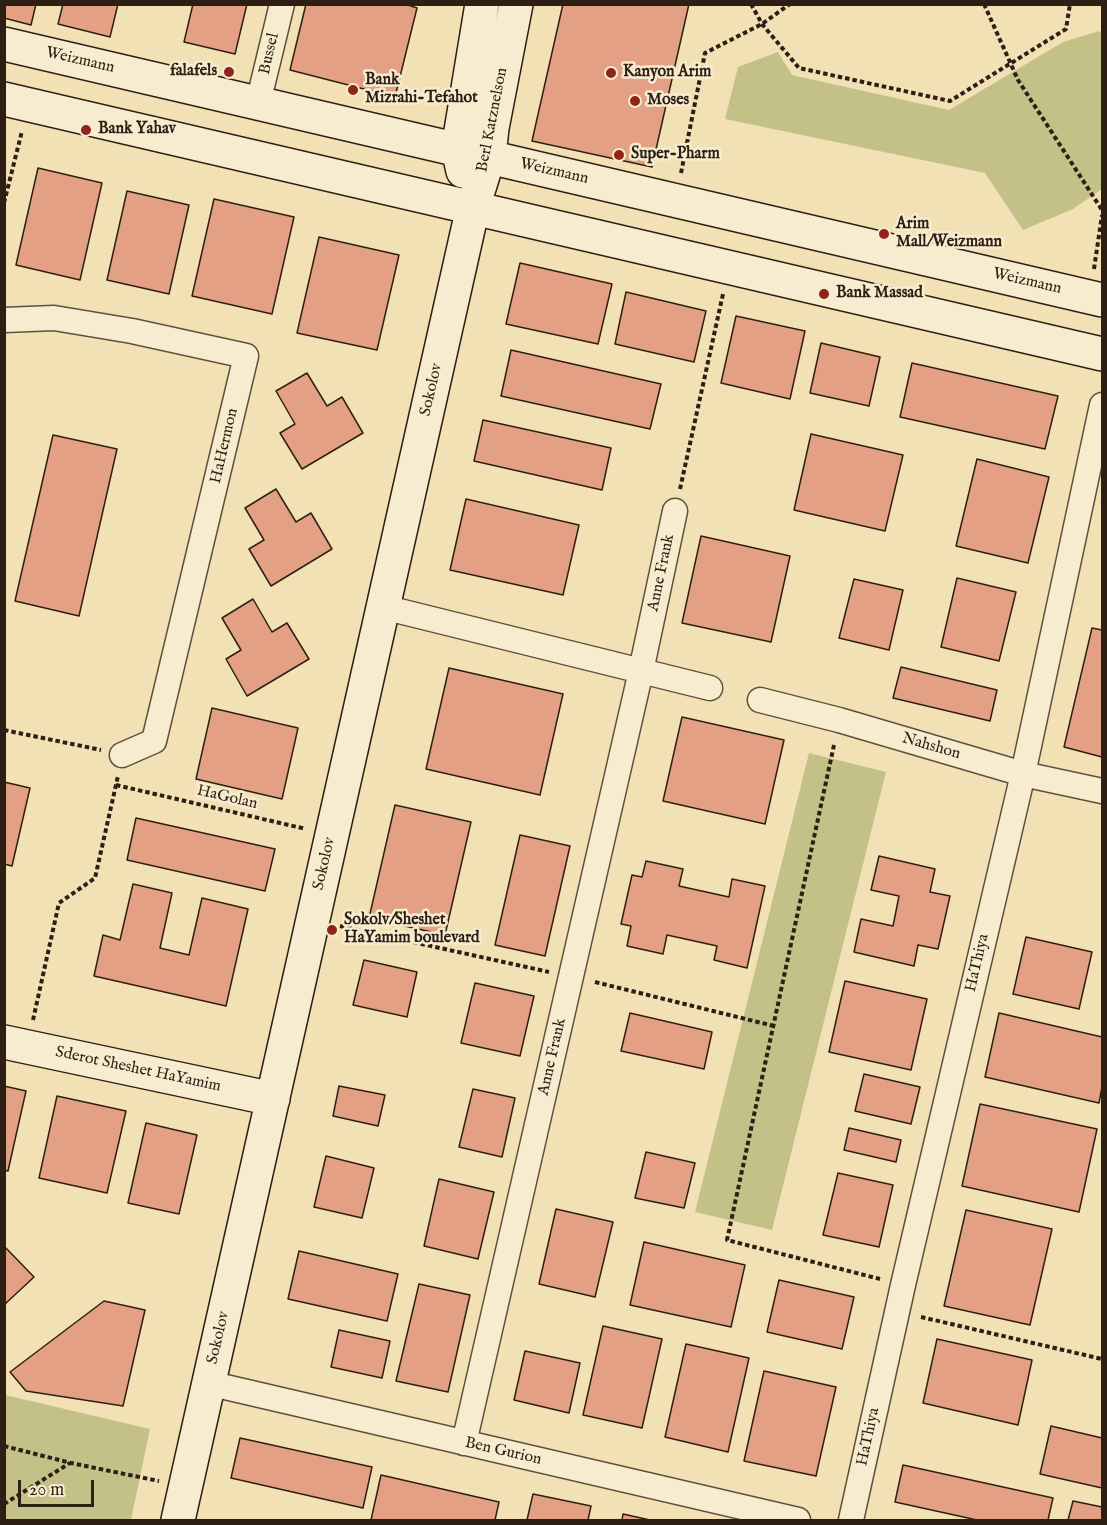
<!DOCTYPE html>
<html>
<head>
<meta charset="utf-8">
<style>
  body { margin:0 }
  #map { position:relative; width:1107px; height:1525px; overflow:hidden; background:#f3e1b6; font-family:"IM FELL English",serif }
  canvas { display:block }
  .frame { position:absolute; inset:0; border:6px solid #2e1f15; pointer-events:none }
  .scale { position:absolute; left:18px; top:1480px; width:76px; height:27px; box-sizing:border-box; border:3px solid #2e1f15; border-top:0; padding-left:8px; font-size:18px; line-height:21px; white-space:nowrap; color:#2e1f15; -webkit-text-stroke:4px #f7ecd0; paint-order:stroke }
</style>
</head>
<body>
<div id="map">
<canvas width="1107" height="1525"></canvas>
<div class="frame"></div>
<div class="scale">20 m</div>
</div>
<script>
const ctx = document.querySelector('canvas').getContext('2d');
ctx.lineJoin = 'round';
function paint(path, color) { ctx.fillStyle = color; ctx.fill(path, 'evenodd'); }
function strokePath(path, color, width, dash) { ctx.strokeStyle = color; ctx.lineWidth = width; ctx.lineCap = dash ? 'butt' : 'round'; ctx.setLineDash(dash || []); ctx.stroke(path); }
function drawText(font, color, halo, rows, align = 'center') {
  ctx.font = font + ' "IM FELL English",serif'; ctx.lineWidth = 5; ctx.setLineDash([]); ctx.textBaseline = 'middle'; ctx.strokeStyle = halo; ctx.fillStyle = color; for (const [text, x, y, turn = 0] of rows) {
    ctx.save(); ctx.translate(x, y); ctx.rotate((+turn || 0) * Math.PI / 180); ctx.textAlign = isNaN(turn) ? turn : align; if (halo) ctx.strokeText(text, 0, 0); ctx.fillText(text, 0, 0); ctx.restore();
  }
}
const green = new Path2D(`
  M1099,31L1102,34V189L1073,209L1023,230L985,173L725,119L738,67L778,52L792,75L949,110L1063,42Z
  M809,753L886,772L772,1230L695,1212Z
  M5,1395L150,1429L131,1520H5Z`);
const building = new Path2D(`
  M4,4H36L31,25L4,18Z
  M63,4H118L110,37L58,24Z
  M193,4H247L235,54L184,42Z
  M306,4H405L417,8L395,97L290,70Z
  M563,4H689L652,167L532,141Z
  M38,168L102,183L80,280L16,265Z
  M127,191L189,205L169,294L107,280Z
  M214,199L294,217L272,314L192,296Z
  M319,237L399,255L377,350L297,333Z
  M520,263L612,284L598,344L506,324Z
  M626,292L706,311L694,362L615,344Z
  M736,316L805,331L790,399L721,383Z
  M821,343L880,357L869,406L810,393Z
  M511,350L661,384L650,429L501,396Z
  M912,363L1058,396L1045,449L900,417Z
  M307,373L327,406L342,397L363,433L302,469L280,433L295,424L276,391Z
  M483,420L611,448L602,490L474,461Z
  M811,434L903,455L885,531L794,510Z
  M53,435L117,449L79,616L15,601Z
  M977,459L1049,477L1028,563L956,546Z
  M276,489L296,522L311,513L332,549L271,586L249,549L264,540L245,508Z
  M466,499L579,525L563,595L450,570Z
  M701,536L790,556L771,642L682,623Z
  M957,578L1016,592L999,661L941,647Z
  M854,579L903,590L889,650L839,638Z
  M253,599L272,632L287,623L309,659L247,696L226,659L241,650L222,618Z
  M1092,628L1102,630V757L1064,747Z
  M901,667L997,690L990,721L893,698Z
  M449,668L563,694L540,795L426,769Z
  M212,708L298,728L282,799L196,779Z
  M682,717L784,740L765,824L663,801Z
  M4,782L30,788L12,866L4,864Z
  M395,805L471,822L445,935L369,918Z
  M136,818L275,849L265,891L127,860Z
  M520,835L570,846L545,956L495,945Z
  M879,856L935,869L930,892L950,896L938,949L918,945L914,966L854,952L861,919L893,926L899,896L871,890Z
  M646,861L683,869L679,886L729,897L732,879L765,886L747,968L714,960L717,946L667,935L663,954L627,946L631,926L621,924L632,875L642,877Z
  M133,884L172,893L160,948L189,955L202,898L248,909L226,1006L94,976L103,935L120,940Z
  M1026,937L1092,952L1079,1009L1013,994Z
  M364,960L417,972L407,1017L353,1005Z
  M845,981L927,999L911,1070L829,1052Z
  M475,983L534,996L520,1056L461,1043Z
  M630,1013L712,1032L704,1069L621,1051Z
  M999,1013L1102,1037V1087L1099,1103L985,1077Z
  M864,1074L920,1087L911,1124L855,1111Z
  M4,1086L26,1091L8,1171L4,1170Z
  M339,1086L385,1095L378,1126L333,1116Z
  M473,1089L515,1098L502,1157L459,1147Z
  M57,1096L126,1111L107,1193L39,1178Z
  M980,1104L1097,1129L1079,1212L962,1186Z
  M146,1123L197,1135L179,1214L128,1203Z
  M849,1128L901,1140L896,1162L844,1150Z
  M646,1152L695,1163L684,1208L635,1198Z
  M326,1156L374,1168L362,1218L314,1207Z
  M838,1173L893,1185L879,1247L823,1235Z
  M439,1179L494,1192L478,1259L424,1246Z
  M556,1209L613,1222L595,1297L539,1284Z
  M966,1210L1052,1229L1030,1325L944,1306Z
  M644,1242L745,1265L731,1327L630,1305Z
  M4,1246L34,1277L4,1305Z
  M299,1251L398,1274L387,1321L288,1299Z
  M779,1280L854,1297L842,1349L767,1332Z
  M419,1284L470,1295L448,1392L396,1381Z
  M104,1301L145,1310L123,1406L26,1391L10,1372Z
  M603,1326L662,1339L642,1428L583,1415Z
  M339,1330L390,1341L382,1378L331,1367Z
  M937,1339L1032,1360L1018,1425L923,1403Z
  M686,1344L749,1358L728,1452L665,1437Z
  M525,1351L580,1363L569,1413L514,1400Z
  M764,1371L836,1387L816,1476L744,1461Z
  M1051,1426L1102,1438V1488L1040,1474Z
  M240,1438L372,1467L363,1508L231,1478Z
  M903,1465L1053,1498L1048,1520H977L895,1502Z
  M381,1475L499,1502L495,1520H371Z
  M533,1494L591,1506L588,1520H527Z
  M1073,1501L1102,1507V1520H1068Z
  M623,1514L650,1520H622Z`);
const path = new Path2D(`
  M751,4L762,24L799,68L950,101L1066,29L1070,4
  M984,4L1018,80L1102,210
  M681,173L705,53L762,24L790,4
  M4,203L22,131
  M1094,269L1102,215
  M680,489L723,294
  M4,730L101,750
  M834,745L727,1240L880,1279
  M116,785L306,829
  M340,926L549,972
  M595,982L774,1026
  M33,1020L59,903L95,878L118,776
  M921,1317L1102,1359
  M4,1446L71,1463L159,1481
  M4,1504L70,1463`);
const street = new Path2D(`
  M258,103L282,4
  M4,320L54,318L132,331L246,356L154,741L122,755
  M383,607L710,688
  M760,700L839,720L1023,774L1102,791
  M208,1383L798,1520
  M464,1443L641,671L675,511
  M851,1520L903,1285L1023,774L1102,405`);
const secondary = new Path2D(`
  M4,44L1102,300
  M4,99L1102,354
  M463,171L458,149L482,4
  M4,1042L273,1099
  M178,1520L473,207L489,156L492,128L516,4`);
const markers = [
  [229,72,6,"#8f2418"],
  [611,73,6,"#8f2418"],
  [353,90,6,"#8f2418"],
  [635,101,6,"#8f2418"],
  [86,130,6,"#8f2418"],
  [619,155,6,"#8f2418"],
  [884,234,6,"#8f2418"],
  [824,294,6,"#8f2418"],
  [332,930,6,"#8f2418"]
];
const streetNames = [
  ["Bussel",270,54,-77],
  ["Weizmann",80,61,13],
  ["Berl Katznelson",493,120,-79],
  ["Weizmann",554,172,13],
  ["Weizmann",1027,282,13],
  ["Sokolov",432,390,-77],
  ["HaHermon",225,446,-77],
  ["Anne Frank",662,573,-78],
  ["Nahshon",931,747,16],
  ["HaGolan",227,798,13],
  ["Sokolov",325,864,-77],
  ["HaThiya",978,963,-77],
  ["Anne Frank",553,1057,-77],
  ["Sderot Sheshet HaYamim",138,1070,12],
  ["Sokolov",219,1338,-77],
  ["HaThiya",869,1437,-78],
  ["Ben Gurion",503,1452,13]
];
const poiNames = [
  ["falafels",217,72,"right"],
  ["Kanyon Arim",623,73],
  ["Bank",365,81],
  ["Mizrahi-Tefahot",365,99],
  ["Moses",647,101],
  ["Bank Yahav",98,130],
  ["Super-Pharm",631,155],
  ["Arim",896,225],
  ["Mall/Weizmann",896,243],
  ["Bank Massad",836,294],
  ["Sokolv/Sheshet",344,921],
  ["HaYamim boulevard",344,939]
];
paint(green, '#c3c188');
paint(building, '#e4a084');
strokePath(building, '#2e1f15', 1.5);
strokePath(street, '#5f503d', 27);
strokePath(secondary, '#2e1f15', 36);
strokePath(path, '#2e1f15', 4, [4.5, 3]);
strokePath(street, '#f7ecd0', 24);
strokePath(secondary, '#f7ecd0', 33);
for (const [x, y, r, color] of markers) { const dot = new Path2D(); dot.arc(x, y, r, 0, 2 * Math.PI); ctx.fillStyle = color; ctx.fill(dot); strokePath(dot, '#f7ecd0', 2); }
drawText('16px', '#2e1f15', '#f7ecd0', streetNames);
drawText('bold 16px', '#2e1f15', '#f7ecd0', poiNames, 'left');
</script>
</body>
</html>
